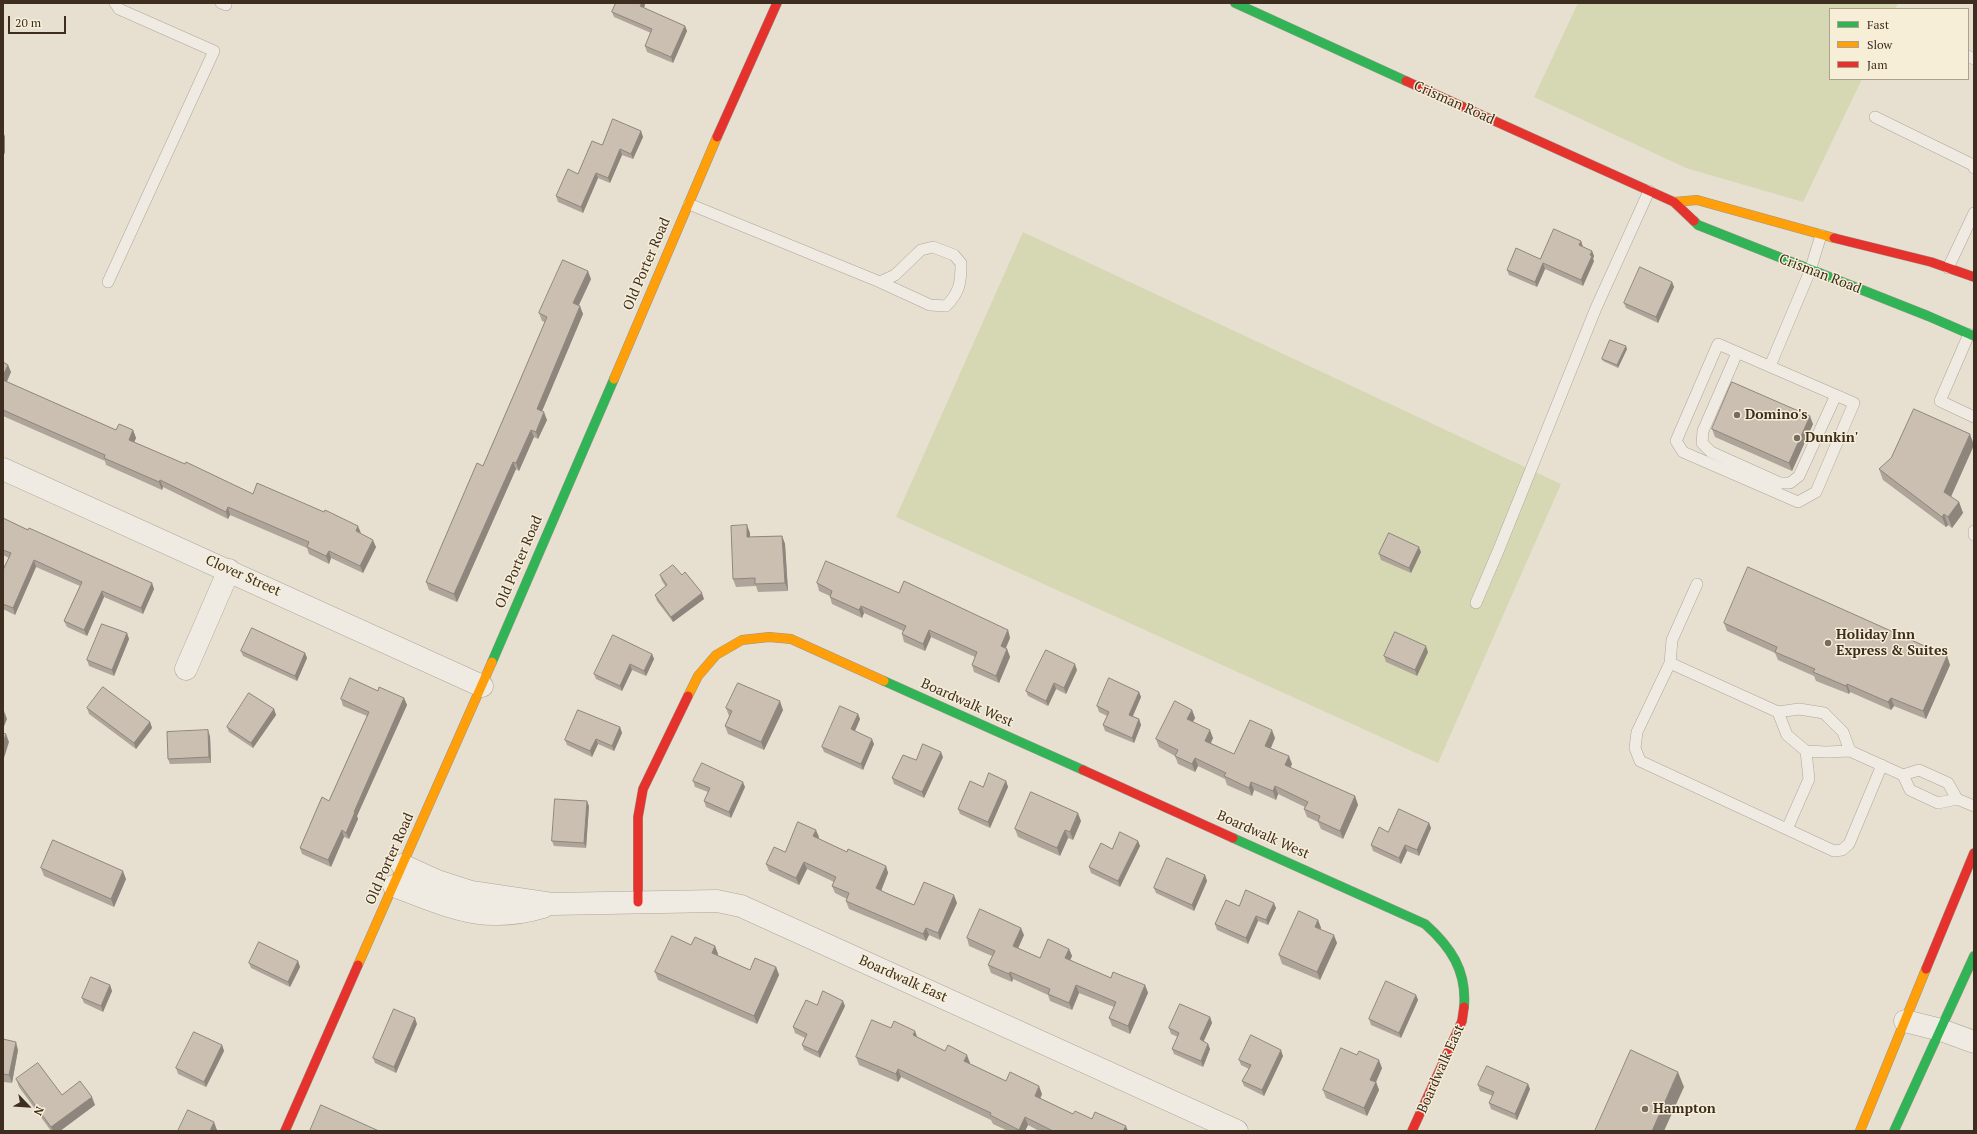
<!DOCTYPE html>
<html>
<head>
<meta charset="utf-8">
<style>
  body { margin:0 }
  #map { position:relative; width:1977px; height:1134px; overflow:hidden; background:#e7e0d1; font-family:"PT Serif",serif }
  canvas { display:block }
  .frame { position:absolute; inset:0; border:4px solid #3d2e20; pointer-events:none }
  .legend { position:absolute; left:1829px; top:8px; width:140px; height:72px; box-sizing:border-box; background:#f7eed8; border:1px solid #ada18e; margin:0; padding:5px 7px; list-style:none; font-size:12px; color:#3d2e20 }
  .legend li { display:flex; align-items:center; gap:8px; height:20px }
  .legend b { width:20px; border:1px solid #ada18e }
  .north { position:absolute; left:8px; top:1086px; width:40px; height:40px; -webkit-text-stroke:3px #f7eed8; paint-order:stroke; rotate:115deg; font-size:11px; font-weight:700; line-height:16px; text-align:center; color:#3d2e20 }
  .north::after { content:''; display:block; margin:auto; width:14px; height:18px; background:#3d2e20; clip-path:polygon(50% 0,100% 100%,50% 72%,0 100%) }
  .scale { position:absolute; left:8px; top:16px; width:58px; height:18px; box-sizing:border-box; border:2px solid #3d2e20; border-top:0; padding-left:5px; font-size:12px; line-height:14px; white-space:nowrap; color:#3d2e20; -webkit-text-stroke:3px #f7eed8; paint-order:stroke }
</style>
</head>
<body>
<div id="map">
<canvas width="1977" height="1134"></canvas>
<div class="frame"></div>
<ul class="legend">
<li><b style="height:5px;background:#30b455"></b>Fast</li>
<li><b style="height:5px;background:#ff9f0a"></b>Slow</li>
<li><b style="height:5px;background:#e5322d"></b>Jam</li>
</ul>
<div class="north">N</div>
<div class="scale">20 m</div>
</div>
<script>
const ctx = document.querySelector('canvas').getContext('2d');
ctx.lineJoin = 'round';
function paint(path, color) { ctx.fillStyle = color; ctx.fill(path, 'evenodd'); }
function strokePath(path, color, width, dash) { ctx.strokeStyle = color; ctx.lineWidth = width; ctx.lineCap = dash ? 'butt' : 'round'; ctx.setLineDash(dash || []); ctx.stroke(path); }
function drawText(font, color, halo, rows, align = 'center') {
  ctx.font = font + ' "PT Serif",serif'; ctx.lineWidth = 3; ctx.setLineDash([]); ctx.textBaseline = 'middle'; ctx.strokeStyle = halo; ctx.fillStyle = color; for (const [text, x, y, turn = 0] of rows) {
    ctx.save(); ctx.translate(x, y); ctx.rotate((+turn || 0) * Math.PI / 180); ctx.textAlign = isNaN(turn) ? turn : align; if (halo) ctx.strokeText(text, 0, 0); ctx.fillText(text, 0, 0); ctx.restore();
  }
}
const green = new Path2D(`
  M1578,3H1898L1895,9H1830V79H1862L1803,202L1686,168L1534,97Z
  M1023,232L1561,484L1438,763L896,517Z`);
const lane = new Path2D(`
  M221,3L226,5
  M1968,56L1974,59
  M1875,117L1973,165L1974,168
  M689,204L880,282L930,305L946,306C960,292 961,282 961,263L954,255L933,247L921,250L895,275L880,282
  M1948,268L1974,213
  M108,282L214,51L119,9L115,3
  M1969,334L1940,401L1974,417
  M1718,344L1854,403L1816,492L1798,502L1683,452L1676,441Z
  M1737,353L1703,431L1702,443L1711,452L1780,483H1790L1799,476L1836,395
  M1770,366L1810,271L1821,235
  M1974,531V535
  M1476,603L1499,549L1596,308L1649,191
  M1670,663L1672,640L1697,584
  M1778,712L1787,735L1806,751L1826,752L1850,751
  M1882,765L1849,844L1842,850L1834,851L1640,761L1635,748L1637,732L1670,663L1778,712L1799,709L1824,713L1843,732L1850,751L1903,775L1919,770L1948,783L1957,799
  M1903,775L1910,790L1938,803L1957,799L1974,806
  M1787,829L1809,779L1806,751`);
const street = new Path2D(`
  M3,469L482,686
  M186,669L229,570
  M402,865L437,881L471,892L552,904L717,901L741,906L1237,1131
  M394,886C448,906 483,925 543,907
  M1905,1021L1941,1030L1974,1042`);
const fast = new Path2D(`
  M1235,3L1406,81
  M1694,221L1698,225L1928,316L1974,336
  M492,662L614,379
  M884,681L1083,770
  M1233,838L1425,924C1451,947 1467,971 1464,1007
  M1894,1131L1974,956`);
const slow = new Path2D(`
  M1674,202L1697,200L1834,238
  M614,379L717,137
  M688,696L698,676L716,655L742,640L769,637L791,639L884,681
  M358,965L492,662
  M1860,1131L1926,969`);
const jam = new Path2D(`
  M1406,81L1674,202L1694,221
  M717,137L777,3
  M1834,238L1931,262L1974,277
  M1083,770L1233,838
  M638,902V817L643,789L688,696
  M1926,969L1974,853
  M285,1131L358,965
  M1412,1131L1462,1021L1464,1007`);
const wall = new Path2D(`
  M616,3H644L645,5L644,8L685,26L687,31L673,63L647,52L645,46L651,33L614,17L612,12Z
  M3,131L5,137V154H3Z
  M641,131L643,137L633,159L622,155L610,183L598,178L583,213L558,202L556,196L578,174L602,145Z
  M1581,241L1583,247L1592,251L1594,256L1593,259L1594,261L1583,286L1545,269L1537,287L1509,275L1507,270L1540,259Z
  M591,279L579,305L583,314L542,411L547,420L538,439L534,437L519,471L516,469L457,602L429,590L426,582L483,466L518,385L545,322L542,321L539,313Z
  M1672,282L1674,287L1658,323L1626,308L1624,303Z
  M1627,349L1618,368L1603,361L1602,359Z
  M3,362L8,365L11,372L7,382L116,430H133L136,438L134,442L253,494L361,534L376,547L363,573L331,558L329,564L309,554L307,548L230,515L228,519L163,487L162,490L106,465L105,461L3,416Z
  M1813,424L1792,471L1715,437L1712,429Z
  M1974,445L1951,497L1959,502L1963,513L1952,528L1948,525L1946,527L1883,480L1879,469Z
  M3,518L28,530L152,583L154,589L143,614L104,597L87,636L67,627L64,621L80,586L36,567L15,615L3,609V570L9,558L3,555Z
  M750,533V537L782,536L785,544L788,591L758,592L756,586L736,587L733,579Z
  M1421,552L1411,573L1381,560L1379,554Z
  M660,575H682L704,599L673,622L657,601L655,595L666,587L662,581Z
  M817,583L899,593L1008,630L1010,638L1006,648L1007,649L1010,657L999,683L974,672L972,665L975,657L931,637L925,651L904,642L902,634L903,631L864,613L862,618L832,604L830,597V596L819,591Z
  M1724,623L1947,656L1950,665L1926,719L1894,706L1891,710L1850,692L1849,694L1816,681L1814,676L1778,660L1775,653L1727,631Z
  M127,633L129,639L114,676L89,666L87,660Z
  M241,651L305,653L307,658L297,681L243,656Z
  M1428,652L1417,676L1386,662L1384,656Z
  M652,654L654,659L646,676L632,670L622,691L596,679L594,674Z
  M1077,670L1066,694L1056,689L1048,706L1028,696L1026,691Z
  M378,691L404,698L407,705L357,816L358,819L349,839L344,837L331,867L302,854L300,848L329,801L367,716L343,706L341,699Z
  M1139,692L1141,697L1133,716L1139,719L1141,725L1134,743L1105,731L1103,725L1107,716L1099,712L1097,706Z
  M87,708L150,722L152,728L136,749L89,714Z
  M726,708L783,710L764,750L728,734L725,726L729,716Z
  M274,709L276,715L253,748L229,732L227,727Z
  M1192,710L1195,718L1193,722L1213,738L1211,743L1234,754L1275,738L1271,748L1292,764L1290,768L1355,796L1358,805L1343,839L1321,829L1318,822L1307,817L1304,809L1305,807L1278,794L1276,800L1254,790L1252,796L1227,785L1225,779L1198,766L1195,772L1178,764L1175,756L1159,747L1156,739Z
  M858,714L860,719L855,731L874,744L863,770L824,752L822,747Z
  M620,727L622,733L614,751L598,744L592,757L567,745L565,740Z
  M210,736L211,763L170,764L168,759Z
  M943,757L924,798L894,784L892,778L916,760Z
  M693,781L745,787L731,818L706,807L704,801L708,792L695,787Z
  M1006,781L1008,787L990,828L960,814L958,809L983,787Z
  M589,806L586,848L554,846L552,841Z
  M1081,821L1073,840L1068,838L1060,856L1018,837L1015,829Z
  M1429,823L1431,828L1419,856L1407,851L1401,864L1373,851L1371,845Z
  M819,837L818,839L847,852L886,866L888,873L881,891L914,905L957,903L940,940L929,935L926,941L849,909L846,901L847,899L835,893L832,886L834,882L807,869L799,885L769,871L766,864L785,852Z
  M1138,841L1140,846L1120,887L1091,873L1089,867L1112,849Z
  M41,868L126,879L114,907L44,876Z
  M1205,875L1207,881L1194,911L1156,893L1154,888Z
  M1239,906L1276,908L1268,925L1258,921L1248,944L1217,930L1215,924Z
  M1318,920L1321,928L1320,929L1337,943L1320,980L1282,964L1279,955Z
  M1024,935L1018,948L1040,958L1069,949L1072,956L1070,960L1111,978L1145,985L1148,993L1130,1034L1112,1026L1109,1018L1114,1007L1079,993L1072,1010L1050,1001L1048,995L1013,979L1012,982L991,973L988,965L992,956L969,946L967,938Z
  M691,945L715,946L718,954L717,955L750,970L776,967L779,975L757,1024L658,980L655,972Z
  M298,961L300,967L290,987L251,968L249,963Z
  M110,985L112,991L103,1012L84,1003L82,998Z
  M1416,995L1418,1000L1401,1038L1371,1025L1369,1019Z
  M817,1005L845,1006L820,1058L804,1050L802,1045L805,1038L795,1033L793,1027Z
  M1210,1017L1212,1023L1203,1041L1208,1044L1210,1049L1203,1067L1174,1054L1172,1049L1178,1037L1171,1034L1169,1028Z
  M417,1024L396,1073L375,1063L373,1058Z
  M891,1028L917,1038L970,1063V1064L1006,1081L1042,1094L1040,1098L1073,1114L1092,1119L1128,1131H1039L1028,1125L1025,1131H1008L993,1124L991,1120L901,1077L898,1082L859,1065L856,1057Z
  M3,1039L18,1050L12,1083L3,1082Z
  M222,1045L224,1051L206,1087L178,1074L176,1068Z
  M1283,1056L1264,1096L1244,1086L1242,1081L1249,1069L1241,1065L1239,1060Z
  M1382,1068L1376,1082L1379,1090L1367,1116L1326,1098L1323,1090Z
  M16,1079L62,1095L95,1105L60,1131H51L19,1087Z
  M1528,1084L1530,1089L1517,1120L1491,1109L1489,1103L1493,1096L1480,1091L1478,1085Z`);
const shadedWall = new Path2D(`
  M642,3H644L645,5L642,12L640,6Z
  M685,26L687,31L673,63L671,57Z
  M3,131L5,137V154L3,148Z
  M641,131L643,137L633,159L631,154Z
  M620,149L622,155L610,183L608,178Z
  M596,173L598,178L583,213L581,207Z
  M1581,241L1583,247L1579,245Z
  M1592,251L1594,256L1593,259L1594,261L1583,286L1581,280Z
  M1543,263L1545,269L1537,287L1535,282Z
  M588,271L591,279L576,311L573,303Z
  M1672,282L1674,287L1658,323L1656,317Z
  M580,306L583,314L540,416L537,409Z
  M1626,346L1627,349L1618,368L1617,365Z
  M8,365L11,372L4,387L3,384V376Z
  M544,412L547,420L538,439L536,432Z
  M1810,416L1813,424L1792,471L1789,463Z
  M133,430L136,438L132,447L129,440Z
  M531,430L534,437L519,471L516,463Z
  M1970,434L1974,445L1948,503L1944,492Z
  M513,462L516,469L457,602L454,594Z
  M160,480L163,487L162,490L159,482Z
  M1959,502L1963,513L1952,528L1948,517Z
  M228,507L230,515L228,519L226,512Z
  M1944,514L1948,525L1946,527L1942,517Z
  M747,525L750,533V545L747,537Z
  M358,526L361,533L356,531Z
  M782,536L785,544L788,591L785,583Z
  M373,540L376,547L363,573L360,566Z
  M1419,547L1421,552L1411,573L1409,568Z
  M329,551L331,558L329,564L326,556Z
  M34,560L36,567L15,615L13,608Z
  M152,583L154,589L143,614L141,608Z
  M102,591L104,597L87,636L84,630Z
  M702,593L704,599L673,622L671,617Z
  M861,606L864,613L862,618L859,610Z
  M929,630L931,637L925,651L923,644Z
  M1008,630L1010,638L1003,654L1001,646Z
  M127,633L129,639L114,676L112,670Z
  M1426,646L1428,652L1417,676L1415,670Z
  M1007,649L1010,657L999,683L996,676Z
  M305,653L307,658L297,681L295,676Z
  M652,654L654,659L646,676L644,671Z
  M1947,656L1950,665L1926,719L1923,711Z
  M630,664L632,670L622,691L620,686Z
  M1075,664L1077,670L1066,694L1064,688Z
  M1054,683L1056,689L1048,706L1046,701Z
  M1847,684L1850,692L1849,694L1846,686Z
  M1139,692L1141,697L1131,720L1129,715Z
  M404,698L407,705L357,816L358,819L349,839L346,833L354,812Z
  M1891,698L1894,706L1891,710L1888,702Z
  M780,701L783,710L764,750L761,742Z
  M274,709L276,715L253,748L251,743Z
  M1192,710L1195,718L1190,727L1187,719Z
  M4,711L7,719L3,729V713Z
  M858,714L860,719L853,735L851,729Z
  M1139,719L1141,725L1134,743L1132,738Z
  M150,722L152,728L136,749L134,743Z
  M620,727L622,733L614,751L612,746Z
  M208,730L210,736L211,763L209,757Z
  M1210,730L1213,738L1208,749L1205,741Z
  M1272,730L1275,738L1268,754L1265,746Z
  M6,734L9,742L4,758L3,743Z
  M596,739L598,744L592,757L590,751Z
  M872,739L874,744L863,770L861,764Z
  M941,752L943,757L924,798L922,792Z
  M1289,756L1292,764L1288,773L1285,765Z
  M1195,758L1198,766L1195,772L1192,764Z
  M1006,781L1008,787L990,828L988,822Z
  M743,782L745,787L731,818L729,812Z
  M1251,782L1254,790L1252,796L1249,788Z
  M1275,786L1278,794L1276,800L1273,791Z
  M1355,796L1358,805L1343,839L1340,831Z
  M587,801L589,806L586,848L584,843Z
  M1078,813L1081,821L1073,840L1070,832Z
  M1429,823L1431,828L1419,856L1417,850Z
  M342,830L344,837L331,867L328,860Z
  M816,830L819,837L816,844L813,836Z
  M1065,830L1068,838L1060,856L1057,848Z
  M1138,841L1140,846L1120,887L1118,881Z
  M1405,845L1407,851L1401,864L1399,858Z
  M804,862L807,869L799,885L796,878Z
  M886,866L888,873L879,896L876,888Z
  M123,871L126,879L114,907L111,899Z
  M1205,875L1207,881L1194,911L1192,905Z
  M954,895L957,903L940,940L938,933Z
  M1274,903L1276,908L1268,925L1266,920Z
  M1256,916L1258,921L1248,944L1246,938Z
  M1318,920L1321,928L1318,935L1315,927Z
  M926,928L929,935L926,941L923,934Z
  M1021,928L1024,935L1016,953L1013,946Z
  M1334,935L1337,943L1320,980L1317,972Z
  M715,946L718,954L715,961L712,953Z
  M1069,949L1072,956L1068,965L1065,958Z
  M298,961L300,967L290,987L288,982Z
  M776,967L779,975L757,1024L754,1016Z
  M1010,972L1013,979L1012,982L1009,974Z
  M110,985L112,991L103,1012L101,1006Z
  M1076,985L1079,993L1072,1010L1069,1003Z
  M1145,985L1148,993L1130,1034L1128,1026Z
  M1416,995L1418,1000L1401,1038L1399,1033Z
  M843,1001L845,1006L820,1058L818,1052Z
  M1210,1017L1212,1023L1202,1045L1200,1039Z
  M415,1018L417,1024L396,1073L394,1067Z
  M915,1031L918,1039L913,1035Z
  M16,1042L18,1050L12,1083L9,1075Z
  M1208,1044L1210,1049L1203,1067L1201,1061Z
  M222,1045L224,1051L206,1087L204,1082Z
  M1281,1050L1283,1056L1264,1096L1262,1090Z
  M967,1055L970,1063L967,1070L964,1061Z
  M1379,1060L1382,1068L1376,1082L1379,1090L1367,1116L1364,1108L1370,1080Z
  M898,1069L901,1077L898,1082L896,1074Z
  M1678,1072L1684,1087L1664,1131H1652Z
  M1528,1084L1530,1089L1517,1120L1515,1114Z
  M1039,1086L1042,1094L1038,1104L1035,1096Z
  M92,1097L95,1105L60,1131H53L51,1127Z
  M1025,1117L1028,1125L1025,1131H1019V1130Z
  M214,1122L217,1130V1131H210Z
  M1126,1126L1128,1131H1123Z`);
const building = new Path2D(`
  M616,3H642L640,6L685,26L671,57L645,46L652,29L612,12Z
  M613,119L641,131L631,154L620,149L608,178L596,173L581,207L556,196L568,169L578,174L592,141L602,145Z
  M1554,229L1581,241L1579,245L1592,251L1590,255L1592,256L1581,280L1543,263L1535,282L1507,270L1516,248L1540,259Z
  M563,260L588,271L573,303L580,306L537,409L544,412L536,432L531,430L516,463L513,462L454,594L426,582L477,463L483,466L518,385L547,317L539,313Z
  M1640,267L1672,282L1656,317L1624,303Z
  M1610,340L1626,346L1617,365L1602,359Z
  M3,362L8,365L3,376Z
  M3,380L116,430L119,424L133,430L129,440L185,464L186,462L253,494L257,483L324,512L325,510L358,526L356,531L373,540L360,566L329,551L326,556L307,547L309,542L228,507L226,512L160,480L159,482L104,458L105,455L3,410Z
  M1732,382L1810,416L1789,463L1712,429Z
  M1914,409L1970,434L1944,492L1959,502L1948,517L1944,514L1942,517L1879,469L1891,458Z
  M3,518L28,530L29,528L152,583L141,608L102,591L84,630L64,621L82,582L34,560L13,608L3,604V570L11,553L3,550Z
  M747,525V537L782,536L785,583L755,584V578L733,579L731,526Z
  M1389,533L1419,547L1409,568L1379,554Z
  M826,561L899,593L904,581L1008,630L1001,646L1007,649L996,676L972,665L977,652L929,630L923,644L902,634L906,626L861,606L859,610L830,597L832,591L817,583Z
  M673,565L682,575L685,572L702,593L671,617L655,595L667,585L660,575Z
  M1748,567L1947,656L1923,711L1891,698L1888,702L1847,684L1846,686L1813,672L1815,669L1775,652L1777,647L1724,623Z
  M102,624L127,633L112,670L87,660Z
  M252,628L305,653L295,676L241,651Z
  M1395,632L1426,646L1415,670L1384,656Z
  M613,635L652,654L644,671L630,664L620,686L594,674Z
  M1046,650L1075,664L1064,688L1054,683L1046,701L1026,691Z
  M350,678L378,691L379,687L404,698L354,812H355L346,833L342,830L328,860L300,848L322,797L329,801L369,712L341,699Z
  M1109,678L1139,692L1129,715L1139,719L1132,738L1103,725L1109,712L1097,706Z
  M738,683L780,701L761,742L725,726L732,711L726,708Z
  M103,687L150,722L134,743L87,708Z
  M249,693L274,709L251,743L227,727Z
  M1175,701L1192,710L1187,719L1210,730L1205,741L1234,754L1250,720L1272,730L1265,746L1289,756L1285,765L1355,796L1340,831L1318,821L1320,816L1304,809L1308,802L1275,786L1273,791L1251,782L1249,788L1224,776L1226,773L1195,758L1192,764L1175,756L1178,750L1156,739Z
  M840,706L858,714L851,729L872,739L861,764L822,747Z
  M578,710L620,727L612,746L596,739L590,751L565,740Z
  M208,730L209,757L168,759L167,732Z
  M3,733L6,734L3,743Z
  M923,744L941,752L922,792L892,778L903,755L916,760Z
  M702,763L743,782L729,812L704,801L710,788L693,781Z
  M989,773L1006,781L988,822L958,809L970,781L983,787Z
  M1031,792L1078,813L1070,832L1065,830L1057,848L1015,829Z
  M555,799L587,801L584,843L552,841Z
  M1399,809L1429,823L1417,850L1405,845L1399,858L1371,845L1379,827L1388,832Z
  M798,822L816,830L813,836L847,852L848,849L886,866L876,888L886,893L914,905L924,882L954,895L938,933L926,928L923,934L846,901L849,893L832,886L836,877L804,862L796,878L766,864L774,847L785,852Z
  M1120,832L1138,841L1118,881L1089,867L1101,843L1112,849Z
  M53,840L123,871L111,899L41,868Z
  M1167,858L1205,875L1192,905L1154,888Z
  M1246,890L1274,903L1266,920L1256,916L1246,938L1215,924L1226,900L1239,906Z
  M980,909L1021,928L1013,946L1040,958L1048,939L1069,949L1065,958L1111,978L1113,972L1145,985L1128,1026L1109,1018L1116,1002L1076,985L1069,1003L1048,994L1050,989L1010,972L1009,974L988,965L995,951L967,938Z
  M1299,911L1318,920L1315,927L1334,935L1317,972L1279,955Z
  M672,936L691,945L695,937L715,946L712,953L750,970L755,958L776,967L754,1016L655,972Z
  M259,942L298,961L288,982L249,963Z
  M91,977L110,985L101,1006L82,998Z
  M1386,981L1416,995L1399,1033L1369,1019Z
  M823,991L843,1001L818,1052L802,1045L807,1034L793,1027L806,1000L817,1005Z
  M1180,1004L1210,1017L1200,1039L1208,1044L1201,1061L1172,1049L1179,1033L1169,1028Z
  M394,1009L415,1018L394,1067L373,1058Z
  M872,1020L891,1028L894,1021L915,1031L913,1035L945,1051L948,1045L967,1055L964,1061L1006,1081L1010,1072L1039,1086L1035,1096L1073,1114L1075,1111L1092,1119L1095,1112L1126,1126L1123,1131H1053L1025,1117L1019,1130L990,1115L991,1113L898,1069L896,1074L856,1057Z
  M194,1032L222,1045L204,1082L176,1068Z
  M1251,1035L1281,1050L1262,1090L1242,1081L1251,1065L1239,1060Z
  M3,1039L16,1042L9,1075L3,1074Z
  M1341,1048L1357,1055L1359,1051L1379,1060L1370,1080L1376,1082L1364,1108L1323,1090Z
  M1631,1050L1678,1072L1652,1131H1595Z
  M38,1063L62,1095L80,1081L92,1097L51,1127L16,1079Z
  M1487,1066L1528,1084L1515,1114L1489,1103L1494,1092L1478,1085Z
  M321,1105L379,1131H310Z
  M188,1110L214,1122L210,1131H178Z`);
const markers = [
  [1737,415,4,"#786c5e"],
  [1797,438,4,"#786c5e"],
  [1828,643,4,"#786c5e"],
  [1645,1109,4,"#786c5e"]
];
const streetNames = [
  ["Crisman Road",1454,103,24],
  ["Old Porter Road",647,264,-67],
  ["Crisman Road",1820,274,21],
  ["Old Porter Road",519,562,-67],
  ["Clover Street",243,576,24],
  ["Boardwalk West",967,703,24],
  ["Boardwalk West",1263,835,24],
  ["Old Porter Road",390,859,-66],
  ["Boardwalk East",903,979,24],
  ["Boardwalk East",1441,1069,-66]
];
const poiNames = [
  ["Domino's",1745,415],
  ["Dunkin'",1805,438],
  ["Holiday Inn",1836,635],
  ["Express & Suites",1836,651],
  ["Hampton",1653,1109]
];
paint(green, '#d6d7b3');
strokePath(lane, '#ada599', 12);
strokePath(street, '#ada599', 23);
strokePath(fast, '#9c958a', 10);
strokePath(slow, '#9c958a', 10);
strokePath(jam, '#9c958a', 10);
strokePath(lane, '#efebe3', 11);
strokePath(street, '#efebe3', 22);
strokePath(fast, '#30b455', 9);
strokePath(slow, '#ff9f0a', 9);
strokePath(jam, '#e5322d', 9);
paint(wall, '#afa499');
paint(shadedWall, '#8e867d');
paint(building, '#cbbfb2');
strokePath(building, '#8e867d', 1);
for (const [x, y, r, color] of markers) { const dot = new Path2D(); dot.arc(x, y, r, 0, 2 * Math.PI); ctx.fillStyle = color; ctx.fill(dot); strokePath(dot, '#f7eed8', 1.5); }
drawText('14px', '#3d2e20', '#f7eed8', streetNames);
drawText('bold 14px', '#3d2e20', '#f7eed8', poiNames, 'left');
</script>
</body>
</html>
